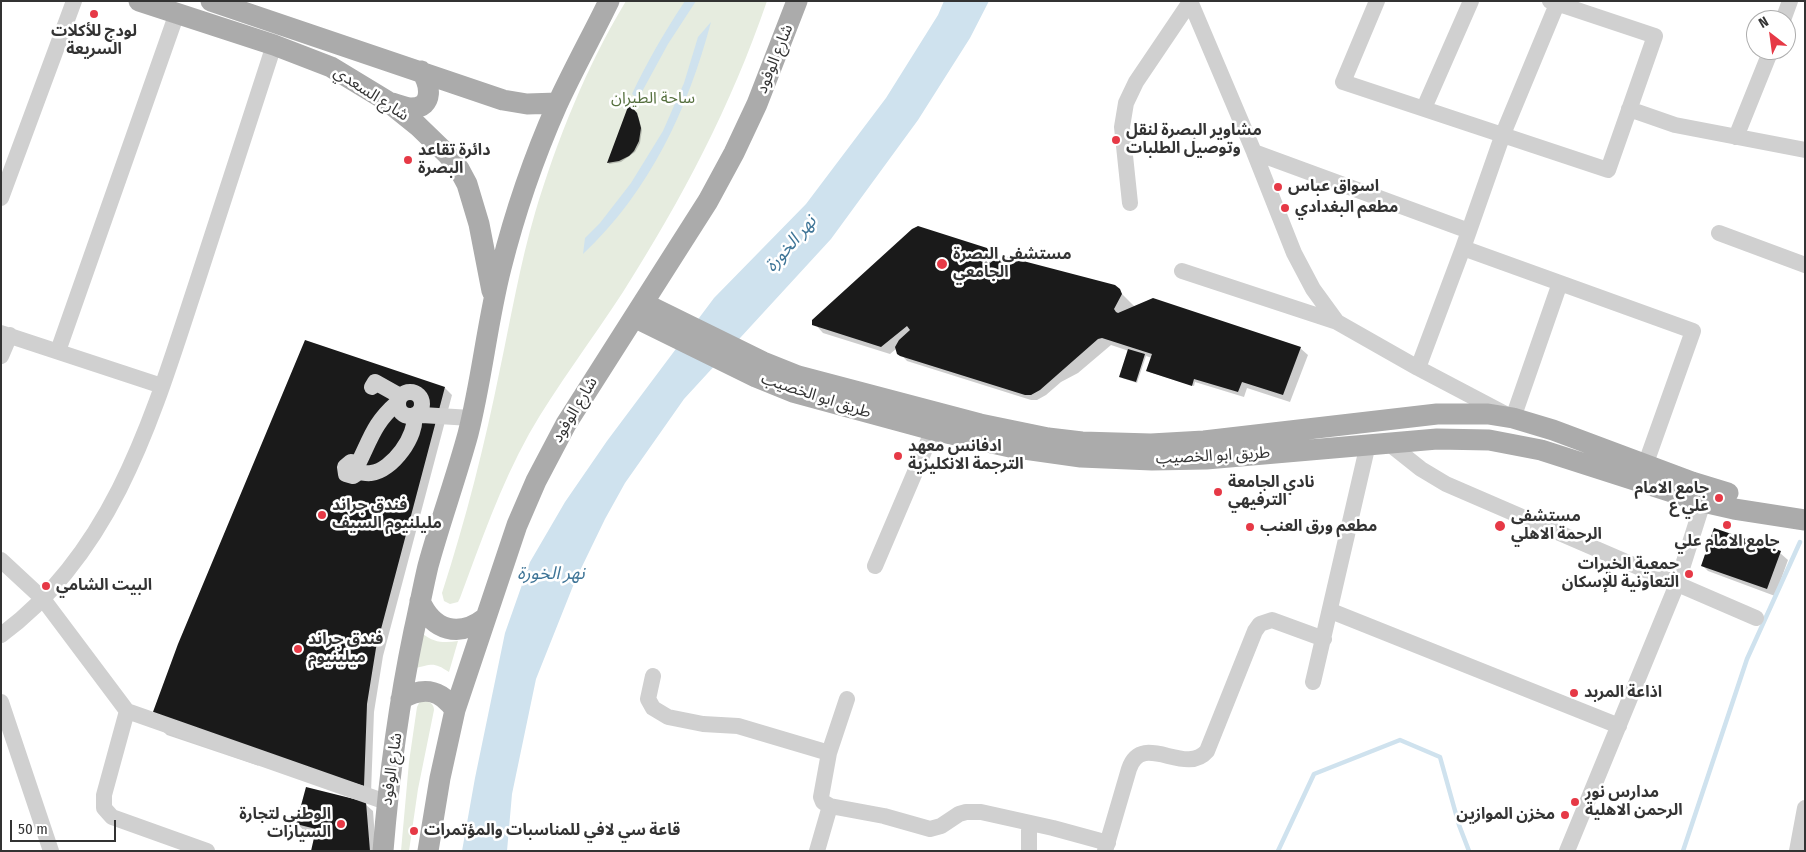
<!DOCTYPE html>
<html>
<head>
<meta charset="utf-8">
<style>
  body { margin:0 }
  #map { position:relative; width:1806px; height:852px; overflow:hidden; background:#fff; font-family:"Fira Sans Condensed",sans-serif }
  canvas { display:block }
  .frame { position:absolute; inset:0; border:2px solid #333; pointer-events:none }
  .north { position:absolute; left:1746px; top:10px; width:50px; height:50px; box-sizing:border-box; background:#fff; border:1px solid #adadad; border-radius:50%; rotate:330deg; font-size:14px; font-weight:700; line-height:20px; text-align:center; color:#333 }
  .north::after { content:''; display:block; margin:auto; width:18px; height:22px; background:#e63946; clip-path:polygon(50% 0,100% 100%,50% 72%,0 100%) }
  .scale { position:absolute; left:10px; top:820px; width:106px; height:22px; box-sizing:border-box; border:2px solid #333; border-top:0; padding-left:6px; font-size:15px; line-height:18px; white-space:nowrap; color:#333; -webkit-text-stroke:4px #fff; paint-order:stroke }
</style>
</head>
<body>
<div id="map">
<canvas width="1806" height="852"></canvas>
<div class="frame"></div>
<div class="north">N</div>
<div class="scale">50 m</div>
</div>
<script>
const ctx = document.querySelector('canvas').getContext('2d');
ctx.lineJoin = 'round';
function paint(path, color) { ctx.fillStyle = color; ctx.fill(path, 'evenodd'); }
function strokePath(path, color, width, dash) { ctx.strokeStyle = color; ctx.lineWidth = width; ctx.lineCap = dash ? 'butt' : 'round'; ctx.setLineDash(dash || []); ctx.stroke(path); }
function drawText(font, color, halo, rows, align = 'center') {
  ctx.font = font + ' "Fira Sans Condensed","Noto Sans Arabic",sans-serif'; ctx.lineWidth = 5; ctx.setLineDash([]); ctx.textBaseline = 'middle'; ctx.strokeStyle = halo; ctx.fillStyle = color; for (const [text, x, y, turn = 0] of rows) {
    ctx.save(); ctx.translate(x, y); ctx.rotate((+turn || 0) * Math.PI / 180); ctx.textAlign = isNaN(turn) ? turn : align; if (halo) ctx.strokeText(text, 0, 0); ctx.fillText(text, 0, 0); ctx.restore();
  }
}
const green = new Path2D(`
  M626,1H767C731,106 682,199 623,292C592,340 557,385 529,434C500,486 481,542 460,598L458,602L450,604L444,601L442,593C466,519 485,444 500,369C511,317 520,264 535,213C557,140 586,67 626,1Z
  M423,634C434,643 445,643 458,641L449,672C434,662 432,664 416,668Z
  M424,700C430,702 434,704 434,710L418,789L409,851H401L409,762L417,707L419,703Z`);
const water = new Path2D(`
  M685,1H696L668,44L638,99L632,94C647,62 665,31 685,1Z
  M944,1H989L970,38L918,120L831,239L684,399L625,483L605,519L575,581L536,679L512,794L507,851H462L475,778L505,633L530,562L565,502L607,441L714,298L806,204L886,98L938,15Z
  M711,22C688,109 650,191 583,254L585,238L600,223L631,183L663,131L684,83L698,37Z`);
const shadow = new Path2D(`
  M638,116L642,130L640,143L635,152L621,162L609,164L608,162Z
  M988,251L996,260L1114,286L1135,307L1300,348L1308,355L1290,402L1247,388L1244,397L1195,382L1194,386L1149,372L1152,358L1146,356L1137,383L1122,378L1129,351L1111,345L1078,373L1061,382L1046,395L1037,400H1031L907,361L896,349L890,354L823,333L813,322Z
  M445,388L452,395L383,656L374,712L371,793L252,759L259,766L167,735L151,720Z
  M1780,553L1788,560L1775,596L1708,571L1702,565Z
  M365,804L373,811L376,851H312L316,834L304,831L297,823Z`);
const stream = new Path2D(`
  M1278,851L1314,774L1400,740L1440,757L1459,825L1469,851
  M1683,851L1747,659L1800,542`);
const building = new Path2D(`
  M629,104L637,113L639,120L641,128L639,141L634,151L629,156L619,161L607,163Z
  M918,226L987,248L990,254L986,258L990,263L1000,256H1004L1115,285L1120,289L1122,294L1114,309L1116,312L1118,313L1153,298L1301,347L1283,395L1242,382L1238,392L1194,379L1192,386L1146,371L1152,354L1102,338L1098,339L1040,390L1031,395H1025L900,356L897,354L895,347L899,340L910,330L907,326L881,347L812,325V320L912,229Z
  M305,340L445,387L376,648L367,704L364,786L150,720L178,644Z
  M1128,349L1145,354L1136,382L1119,377Z
  M1714,528L1781,551L1767,589L1701,566Z
  M306,787L366,802L370,851H311L316,829L296,824Z`);
const minor = new Path2D(`
  M1190,1L1254,152L1294,253L1313,289L1337,322L1418,368L1513,418L1560,283
  M1377,1L1343,82L1608,170L1655,36L1550,1
  M1783,20L1790,1
  M1424,108L1471,1
  M1629,109L1675,125L1805,150
  M1736,137L1771,50
  M1254,152L1469,231
  M1,198L74,1
  M1130,203L1122,127L1126,103L1136,82L1190,2
  M1719,233L1805,265
  M1463,248L1693,331L1642,474
  M1182,271L1337,322
  M1,333L162,386
  M58,351L177,13
  M1,356L10,335
  M1418,368L1463,248L1503,134L1557,4
  M372,387L375,382L400,396
  M398 404a12 12 0 1 1 24 0a12 12 0 1 1-24 0Z
  M419,412L422,415L471,418
  M1387,442L1421,469L1446,484L1756,618
  M358,464C371,438 374,423 397,403
  M359,472L358,464L351,462L345,467L346,474L353,476L359,472C362,472 367,474 371,473C392,471 418,435 414,415
  M1,560L43,599L127,711L386,802
  M875,566L933,430
  M1331,611L1619,726
  M1,635C116,550 154,412 197,282C222,203 248,124 274,45
  M653,676L648,699L653,708L668,717L703,724L738,726L829,753
  M1313,682L1368,444
  M847,699L829,753L821,797L823,802L830,806L884,816L930,829L941,826L959,814L966,812H981L1053,828L1108,843
  M1,702L51,851
  M127,711L104,795V808L112,817L207,851
  M817,851L830,806
  M1029,851V823
  M1105,851L1129,769C1142,730 1185,777 1207,751L1255,631L1260,624L1272,620L1324,639
  M1567,851L1677,584L1703,502
  M1797,851L1805,808`);
const major = new Path2D(`
  M139,1L274,45L331,67L387,101L418,126L448,155L459,169L467,184L479,224L492,291
  M211,1L503,100L527,104L558,103
  M392,103C398,105 405,108 411,108C435,108 430,83 421,71
  M643,303L763,362L798,376L980,424L1048,438L1082,442L1151,444L1204,441L1437,414H1488L1513,418L1553,430L1692,482L1728,493
  M634,317L756,377L793,392L933,430L1010,447L1081,457L1152,460L1206,459L1437,439L1489,440L1541,450L1703,502L1734,509L1805,520
  M420,601C433,631 459,638 485,618
  M401,699C424,686 440,689 455,710
  M383,851C389,777 399,703 414,631C419,609 423,587 428,566C440,522 456,478 468,434C482,379 487,323 501,268C515,212 534,157 557,105C573,70 592,36 609,1
  M428,851L440,778L455,710L517,525L536,481L566,424L708,201L734,153L757,104L797,1`);
const markers = [
  [94,14,5,"#e63946"],
  [1116,140,5,"#e63946"],
  [408,160,5,"#e63946"],
  [1278,187,5,"#e63946"],
  [1285,208,5,"#e63946"],
  [942,264,6,"#e63946"],
  [898,456,5,"#e63946"],
  [1218,492,5,"#e63946"],
  [1719,498,5,"#e63946"],
  [322,515,5,"#e63946"],
  [1727,525,5,"#e63946"],
  [1500,526,6,"#e63946"],
  [1250,527,5,"#e63946"],
  [1689,574,5,"#e63946"],
  [46,586,5,"#e63946"],
  [298,649,5,"#e63946"],
  [1574,693,5,"#e63946"],
  [1575,802,5,"#e63946"],
  [1565,815,5,"#e63946"],
  [341,824,5,"#e63946"],
  [414,831,5,"#e63946"]
];
const poiNames = [
  ["لودج للأكلات",94,32,"center"],
  ["السريعة",94,50,"center"],
  ["مشاوير البصرة لنقل",1126,131],
  ["وتوصيل الطلبات",1126,149],
  ["دائرة تقاعد",418,151],
  ["البصرة",418,169],
  ["اسواق عباس",1288,187],
  ["مطعم البغدادي",1295,208],
  ["مستشفى البصرة",953,255],
  ["الجامعي",953,273],
  ["ادفانس معهد",908,447],
  ["الترجمة الانكليزية",908,465],
  ["نادي الجامعة",1228,483],
  ["الترفيهي",1228,501],
  ["جامع الامام",1709,489,"right"],
  ["علي ع",1709,507,"right"],
  ["فندق جراند",332,506],
  ["مليلنيوم السيف",332,524],
  ["مستشفى",1511,517],
  ["الرحمة الاهلي",1511,535],
  ["مطعم ورق العنب",1260,527],
  ["جامع الامام علي",1727,542,"center"],
  ["جمعية الخيرات",1679,565,"right"],
  ["التعاونية للإسكان",1679,583,"right"],
  ["البيت الشامي",56,586],
  ["فندق جراند",308,640],
  ["ميلينيوم",308,658],
  ["اذاعة المربد",1584,693],
  ["مدارس نور",1585,793],
  ["الرحمن الاهلية",1585,811],
  ["الوطني لتجارة",331,815,"right"],
  ["السيارات",331,833,"right"],
  ["مخزن الموازين",1555,815,"right"],
  ["قاعة سي لافي للمناسبات والمؤتمرات",424,831]
];
const streetNames = [
  ["شارع الوفود",775,59,-68],
  ["شارع السعدي",371,94,33],
  ["طريق ابو الخصيب",816,396,18],
  ["شارع الوفود",575,410,-59],
  ["طريق ابو الخصيب",1213,456,-3],
  ["شارع الوفود",392,769,-82]
];
const parkNames = [
  ["ساحة الطيران",653,99]
];
const waterNames = [
  ["نهر الخورة",791,244,-49],
  ["نهر الخورة",551,574]
];
paint(green, '#e6ecdf');
paint(water, '#cfe2ee');
paint(shadow, '#0003');
strokePath(stream, '#cfe2ee', 4.5);
paint(building, '#1a1a1a');
strokePath(minor, '#d0d0d0', 16);
strokePath(major, '#ababab', 21);
for (const [x, y, r, color] of markers) { const dot = new Path2D(); dot.arc(x, y, r, 0, 2 * Math.PI); ctx.fillStyle = color; ctx.fill(dot); strokePath(dot, '#fff', 2); }
drawText('bold 16px', '#333', '#fff', poiNames, 'left');
drawText('16px', '#333', '#fff', streetNames);
drawText('16px', '#56703f', '#fff', parkNames);
drawText('italic 18px', '#3f7597', '#fff', waterNames);
</script>
</body>
</html>
